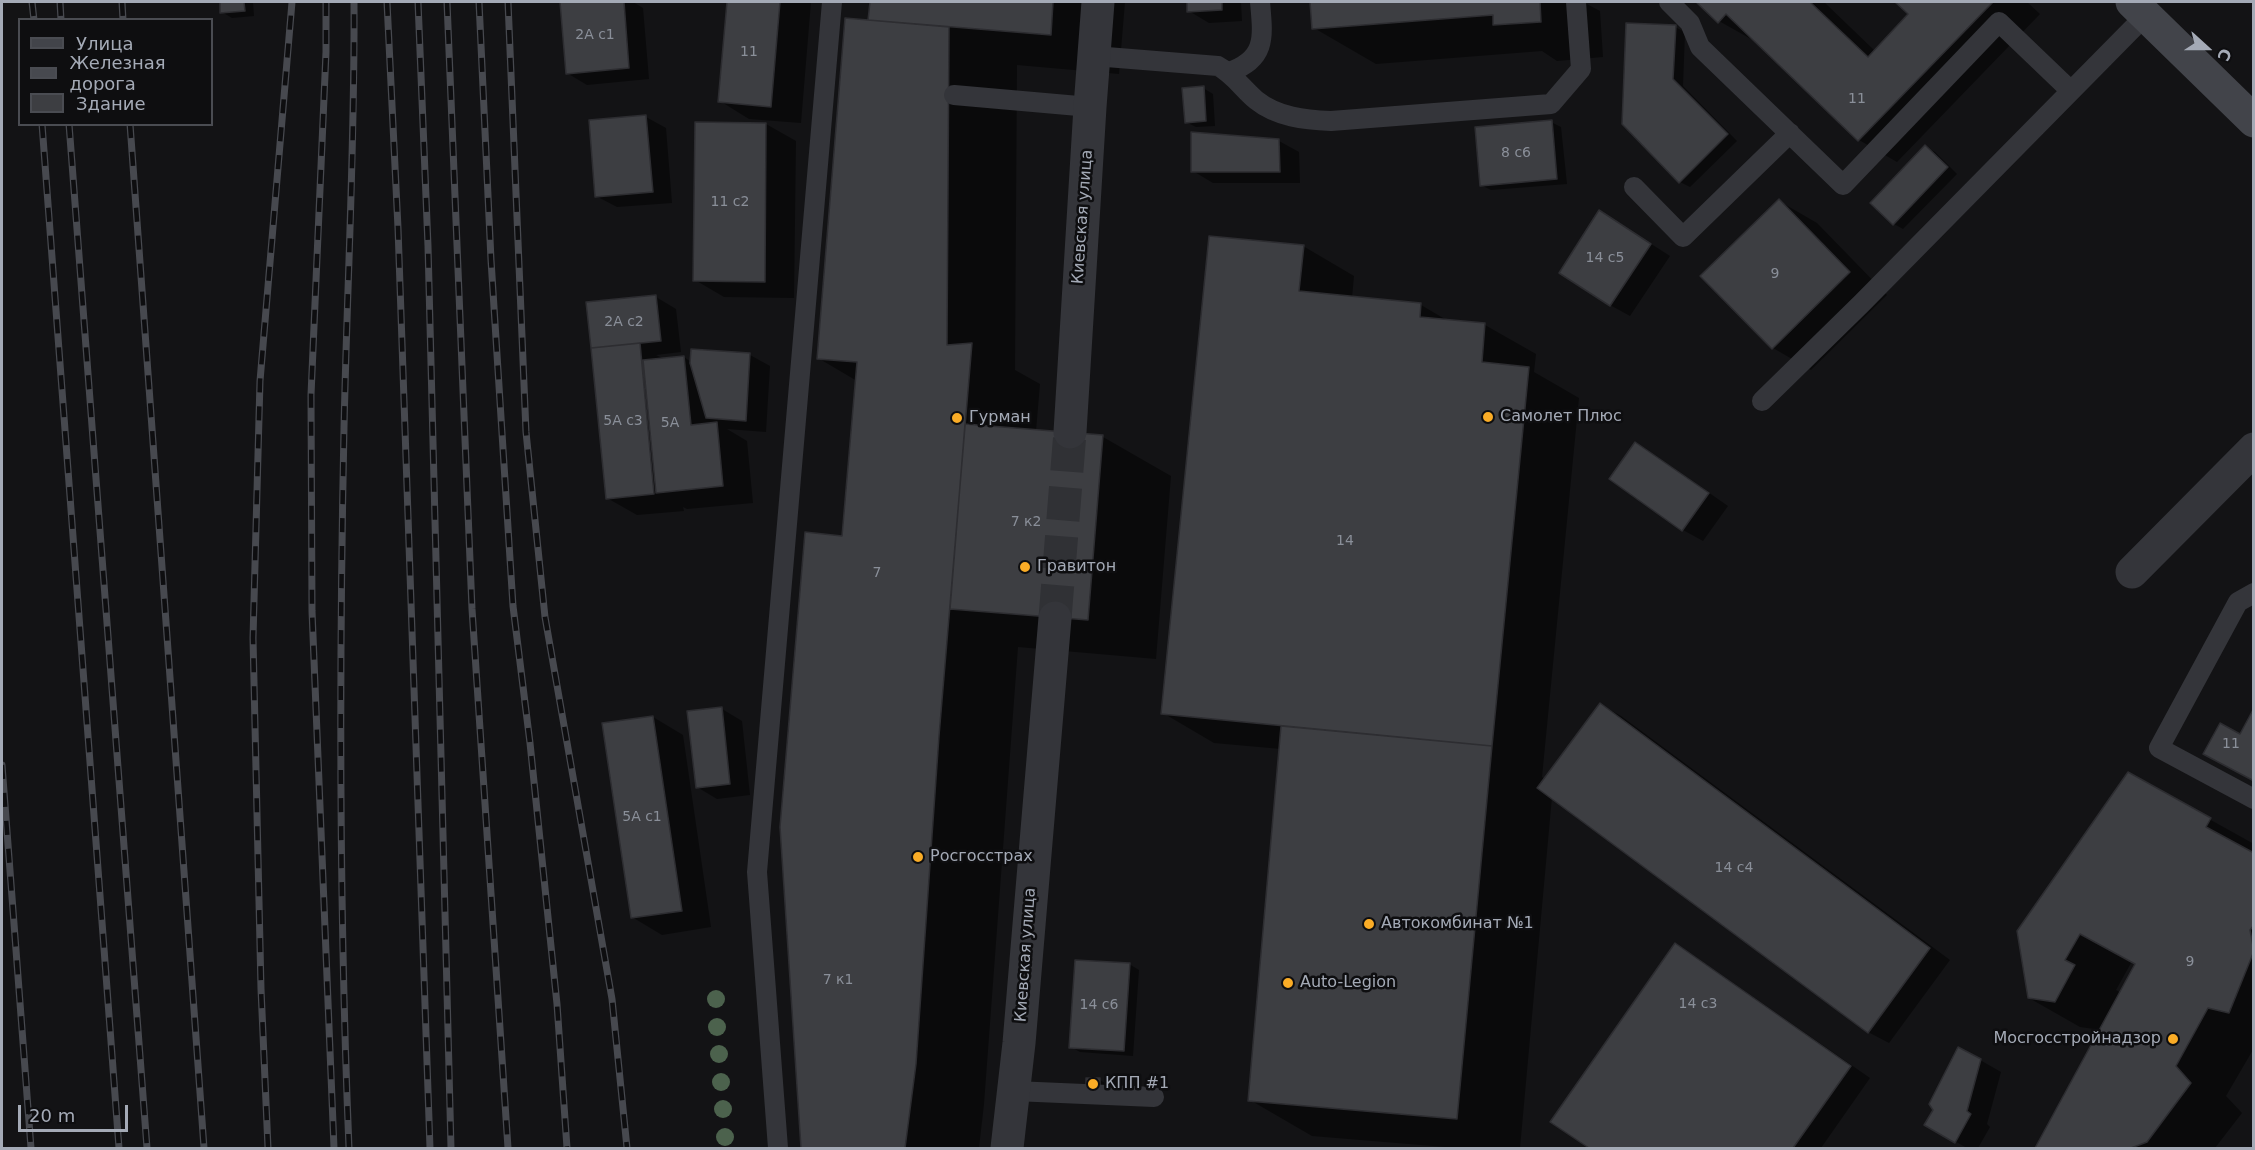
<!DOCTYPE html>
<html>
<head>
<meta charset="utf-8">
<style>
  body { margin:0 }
  #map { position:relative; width:2255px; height:1150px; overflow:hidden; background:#131315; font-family:"DejaVu Sans",sans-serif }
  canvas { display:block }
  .frame { position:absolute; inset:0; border:3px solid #a4aab6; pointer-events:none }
  .legend { position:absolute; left:18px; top:18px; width:195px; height:108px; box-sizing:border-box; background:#0e0e10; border:2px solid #4a4c52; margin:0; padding:8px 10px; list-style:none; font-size:18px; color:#a4aab6 }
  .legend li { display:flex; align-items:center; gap:12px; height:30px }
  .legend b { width:30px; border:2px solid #4a4c52 }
  .north { position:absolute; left:2177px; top:18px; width:60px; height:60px; -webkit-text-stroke:4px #0e0e10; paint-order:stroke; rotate:111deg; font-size:16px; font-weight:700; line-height:24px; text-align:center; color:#a4aab6 }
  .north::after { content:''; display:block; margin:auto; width:21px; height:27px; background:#a4aab6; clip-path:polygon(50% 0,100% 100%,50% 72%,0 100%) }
  .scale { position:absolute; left:18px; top:1105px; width:110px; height:27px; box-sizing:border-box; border:3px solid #a4aab6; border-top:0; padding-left:8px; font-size:18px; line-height:21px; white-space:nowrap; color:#a4aab6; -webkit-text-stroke:4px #0e0e10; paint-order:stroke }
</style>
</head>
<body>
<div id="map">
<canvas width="2255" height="1150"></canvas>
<div class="frame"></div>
<ul class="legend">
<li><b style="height:8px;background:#42444a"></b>Улица</li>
<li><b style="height:8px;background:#47494f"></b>Железная дорога</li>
<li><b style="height:16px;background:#3d3e42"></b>Здание</li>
</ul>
<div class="north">С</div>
<div class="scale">20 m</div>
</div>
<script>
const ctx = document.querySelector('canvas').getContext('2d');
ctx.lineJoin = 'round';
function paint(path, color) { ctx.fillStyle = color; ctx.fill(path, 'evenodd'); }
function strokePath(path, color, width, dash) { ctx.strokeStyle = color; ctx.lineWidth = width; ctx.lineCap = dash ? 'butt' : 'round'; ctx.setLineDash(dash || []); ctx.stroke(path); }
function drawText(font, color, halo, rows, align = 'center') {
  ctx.font = font + ' "DejaVu Sans",sans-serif'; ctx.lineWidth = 5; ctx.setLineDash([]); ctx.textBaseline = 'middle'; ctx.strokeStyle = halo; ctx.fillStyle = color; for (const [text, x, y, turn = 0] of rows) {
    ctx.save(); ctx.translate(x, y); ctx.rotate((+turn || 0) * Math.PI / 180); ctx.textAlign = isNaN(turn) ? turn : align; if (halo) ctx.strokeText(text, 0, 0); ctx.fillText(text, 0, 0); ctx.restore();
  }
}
const shadow = new Path2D(`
  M221,2H253L254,16L232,18L222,12Z
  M561,2H633L643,8L649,79L587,85L567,73Z
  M728,2H811L801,123L749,119L720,101Z
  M871,2H1125L1119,74L1017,65L1015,370L1040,384L1036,431L1103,437L1171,476L1156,659L1018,647L984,1104L979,1148H803L782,827L844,538L857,381L818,358Z
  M1188,2H1241L1242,21L1209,23L1189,11Z
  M1312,2H1583L1600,11L1603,57L1557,61L1542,51L1376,64L1314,28Z
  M1699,2H1824L1875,51L1910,14L1897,2H2027L2040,14L1897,162L1859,140L1758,43L1719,21Z
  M1675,27L1685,32L1683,86L1737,141L1690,187L1680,182L1623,124Z
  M1203,88L1213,94L1215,126L1196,127L1186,122Z
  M646,117L666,128L672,203L617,207L596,196Z
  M1551,122L1561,127L1567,184L1491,190L1481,185Z
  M766,124L796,141L794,298L724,297L695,280Z
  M1279,141L1299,152L1300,183H1213L1193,171Z
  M1925,147L1935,152L1957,174L1903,229L1894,224Z
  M1779,201L1817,223L1887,295L1811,370L1773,348Z
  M1620,224L1670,256L1630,316L1610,305Z
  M1303,246L1354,276L1352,298L1421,305L1450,322L1485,325L1536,354L1534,372L1579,398L1542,777L1545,779L1601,705L1621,716L1950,960L1889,1043L1868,1032L1552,797L1520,1148H1457L1312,1136L1250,1100L1281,749L1214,743L1163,713Z
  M656,297L676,309L681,352L656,355L664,359L684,357L691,362L750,355L770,366L766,432L727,429L747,441L753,503L687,509L683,507L684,511L637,515L607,498L588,304Z
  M1636,444L1656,456L1728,506L1703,541L1683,530Z
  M722,709L742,721L750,795L717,799L697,787Z
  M653,717L683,735L711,927L662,935L632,917Z
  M2128,774L2254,844V1048L2226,1096L2242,1113L2215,1148H2037L2101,1030L2080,1027L2029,998ZM2131,963L2136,965L2121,993L2116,990Z
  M1676,945L1696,957L1870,1078L1821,1148H1592L1553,1121Z
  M1129,964L1139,970L1133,1056L1080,1052L1071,1047Z
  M1980,1060L2001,1072L1987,1124L1990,1127L1978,1148H1967L1926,1125Z
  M1100,1080L1110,1086L1087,1089Z`);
const building = new Path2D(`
  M220,2H244L245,11L220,13Z
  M560,2H624L629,68L566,74Z
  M727,2H780L771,107L718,102Z
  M870,2H1053L1051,35L868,20Z
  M1187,2H1222V10L1187,12Z
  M1310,2H1540L1541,22L1493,25V15L1312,29Z
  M1696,2H1810L1868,57L1908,14L1895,2H1993L1858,141L1726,14L1718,23Z
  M845,18L949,27L947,345L972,343L939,736L916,1064L905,1148H801L780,827L805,532L842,536L857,362L817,359Z
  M1626,23L1676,25L1673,79L1728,134L1679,183L1622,124Z
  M1204,86L1206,121L1185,123L1182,88Z
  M646,115L653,192L595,197L589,120Z
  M1552,120L1557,179L1480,186L1475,127Z
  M695,122L766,123L765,282L693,281Z
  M1191,132L1279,139L1280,172H1191Z
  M1925,145L1948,167L1893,225L1870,203Z
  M1779,199L1850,272L1772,349L1700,276Z
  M1599,210L1651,244L1610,306L1559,273Z
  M1209,236L1304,245L1299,291L1421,303L1420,317L1485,323L1482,362L1529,367L1492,746L1161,714Z
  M656,295L661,341L591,348L586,302Z
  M640,343L654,494L606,499L591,348Z
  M691,349L750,353L746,421L706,418L690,363Z
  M684,356L691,425L717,422L723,486L656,493L643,360Z
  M965,424L1103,435L1088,620L950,609Z
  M1635,442L1709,493L1682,531L1609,479Z
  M1600,703L1930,948L1868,1033L1537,788Z
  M722,707L730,784L696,788L687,711Z
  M2254,708V781L2203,754L2220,723L2240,734Z
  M653,716L682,911L631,918L602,723Z
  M1281,726L1492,746L1457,1119L1248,1101Z
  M2128,772L2211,818L2206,827L2254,853V925L2250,930L2254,951L2229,1013L2208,1008L2176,1066L2191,1083L2147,1142L2131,1148H2035L2135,964L2080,934L2065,960L2075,965L2055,1002L2028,998L2017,931Z
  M1675,943L1851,1066L1793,1148H1589L1550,1122Z
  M1075,960L1130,963L1124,1051L1069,1048Z
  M1958,1047L1981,1059L1967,1111L1971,1114L1955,1143L1924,1125L1933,1110L1929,1104Z
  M1086,1078H1100V1090H1086Z`);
const streetTunnel = new Path2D(`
  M1055,618L1070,432`);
const lane = new Path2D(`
  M1669,2L1690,23L1700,47L1843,185L1999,22L2071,91
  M1094,56L1218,66C1233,74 1242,88 1256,100C1277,117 1305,120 1331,121L1551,104L1581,69L1576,2
  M1229,72C1267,59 1263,36 1260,2
  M954,95L1090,107
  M1634,187L1683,237L1790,133
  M1762,401L1862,303L2146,15
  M2254,593L2238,602L2159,748L2254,799
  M1014,1091L1154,1097
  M778,1148L757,872L832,2`);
const street = new Path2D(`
  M1070,432L1090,107L1098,2
  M2132,572L2254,449
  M1007,1148L1019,1043L1055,618`);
const secondary = new Path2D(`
  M2132,2L2254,121`);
const rail = new Path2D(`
  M32,2L34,20
  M60,2L61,20
  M122,2L123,20
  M326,2V52L311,395L312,611L334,1148
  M387,2L398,228L430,1148
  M418,2L428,246L451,1148
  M447,2L472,609L508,1148
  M479,2L491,260L513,606L530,743L557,1004L567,1148
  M508,2L526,432L545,617L612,999L627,1148
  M42,124L119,1148
  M69,124L147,1148
  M130,124L204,1148
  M2,765L31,1148
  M268,1148L261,989L253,638L260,381L292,2
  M349,1148C339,909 339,668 344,428C347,286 355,144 354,2`);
const trees = [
  [716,999],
  [717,1027],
  [719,1054],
  [721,1082],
  [723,1109],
  [725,1137]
];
const markers = [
  [1488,417,6,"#faac26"],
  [957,418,6,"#faac26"],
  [1025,567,6,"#faac26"],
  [918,857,6,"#faac26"],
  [1369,924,6,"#faac26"],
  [1288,983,6,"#faac26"],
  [2173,1039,6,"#faac26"],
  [1093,1084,6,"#faac26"]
];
const numberNames = [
  ["2А с1",595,35],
  ["11",749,52],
  ["11",1857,99],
  ["8 с6",1516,153],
  ["11 с2",730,202],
  ["14 с5",1605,258],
  ["9",1775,274],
  ["2А с2",624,322],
  ["5А с3",623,421],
  ["5А",670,423],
  ["7 к2",1026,522],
  ["14",1345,541],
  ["7",877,573],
  ["11",2231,744],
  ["5А с1",642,817],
  ["14 с4",1734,868],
  ["9",2190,962],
  ["7 к1",838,980],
  ["14 с3",1698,1004],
  ["14 с6",1099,1005]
];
const streetNames = [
  ["Киевская улица",1083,217,-86],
  ["Киевская улица",1026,955,-86]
];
const poiNames = [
  ["Самолет Плюс",1500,417],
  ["Гурман",969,418],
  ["Гравитон",1037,567],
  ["Росгосстрах",930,857],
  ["Автокомбинат №1",1381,924],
  ["Auto-Legion",1300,983],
  ["Мосгосстройнадзор",2161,1039,"right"],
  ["КПП #1",1105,1084]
];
paint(shadow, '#0007');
paint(building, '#3d3e42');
strokePath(building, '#2d2d31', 1.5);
strokePath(streetTunnel, '#303135', 33, [33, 16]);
strokePath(lane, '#34353a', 20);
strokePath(street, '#34353a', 33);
strokePath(secondary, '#42444a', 33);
strokePath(rail, '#47494f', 7);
strokePath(rail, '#0e0e10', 4.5, [14]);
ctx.fillStyle = '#4c624d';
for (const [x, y] of trees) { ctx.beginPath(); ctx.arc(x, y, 9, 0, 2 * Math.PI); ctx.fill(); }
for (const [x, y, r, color] of markers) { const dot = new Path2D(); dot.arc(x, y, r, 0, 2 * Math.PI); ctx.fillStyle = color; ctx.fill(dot); strokePath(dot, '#0e0e10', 2); }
drawText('14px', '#8a8f99', null, numberNames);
drawText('16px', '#a4aab6', '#0e0e10', streetNames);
drawText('16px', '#a4aab6', '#0e0e10', poiNames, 'left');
</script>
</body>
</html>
